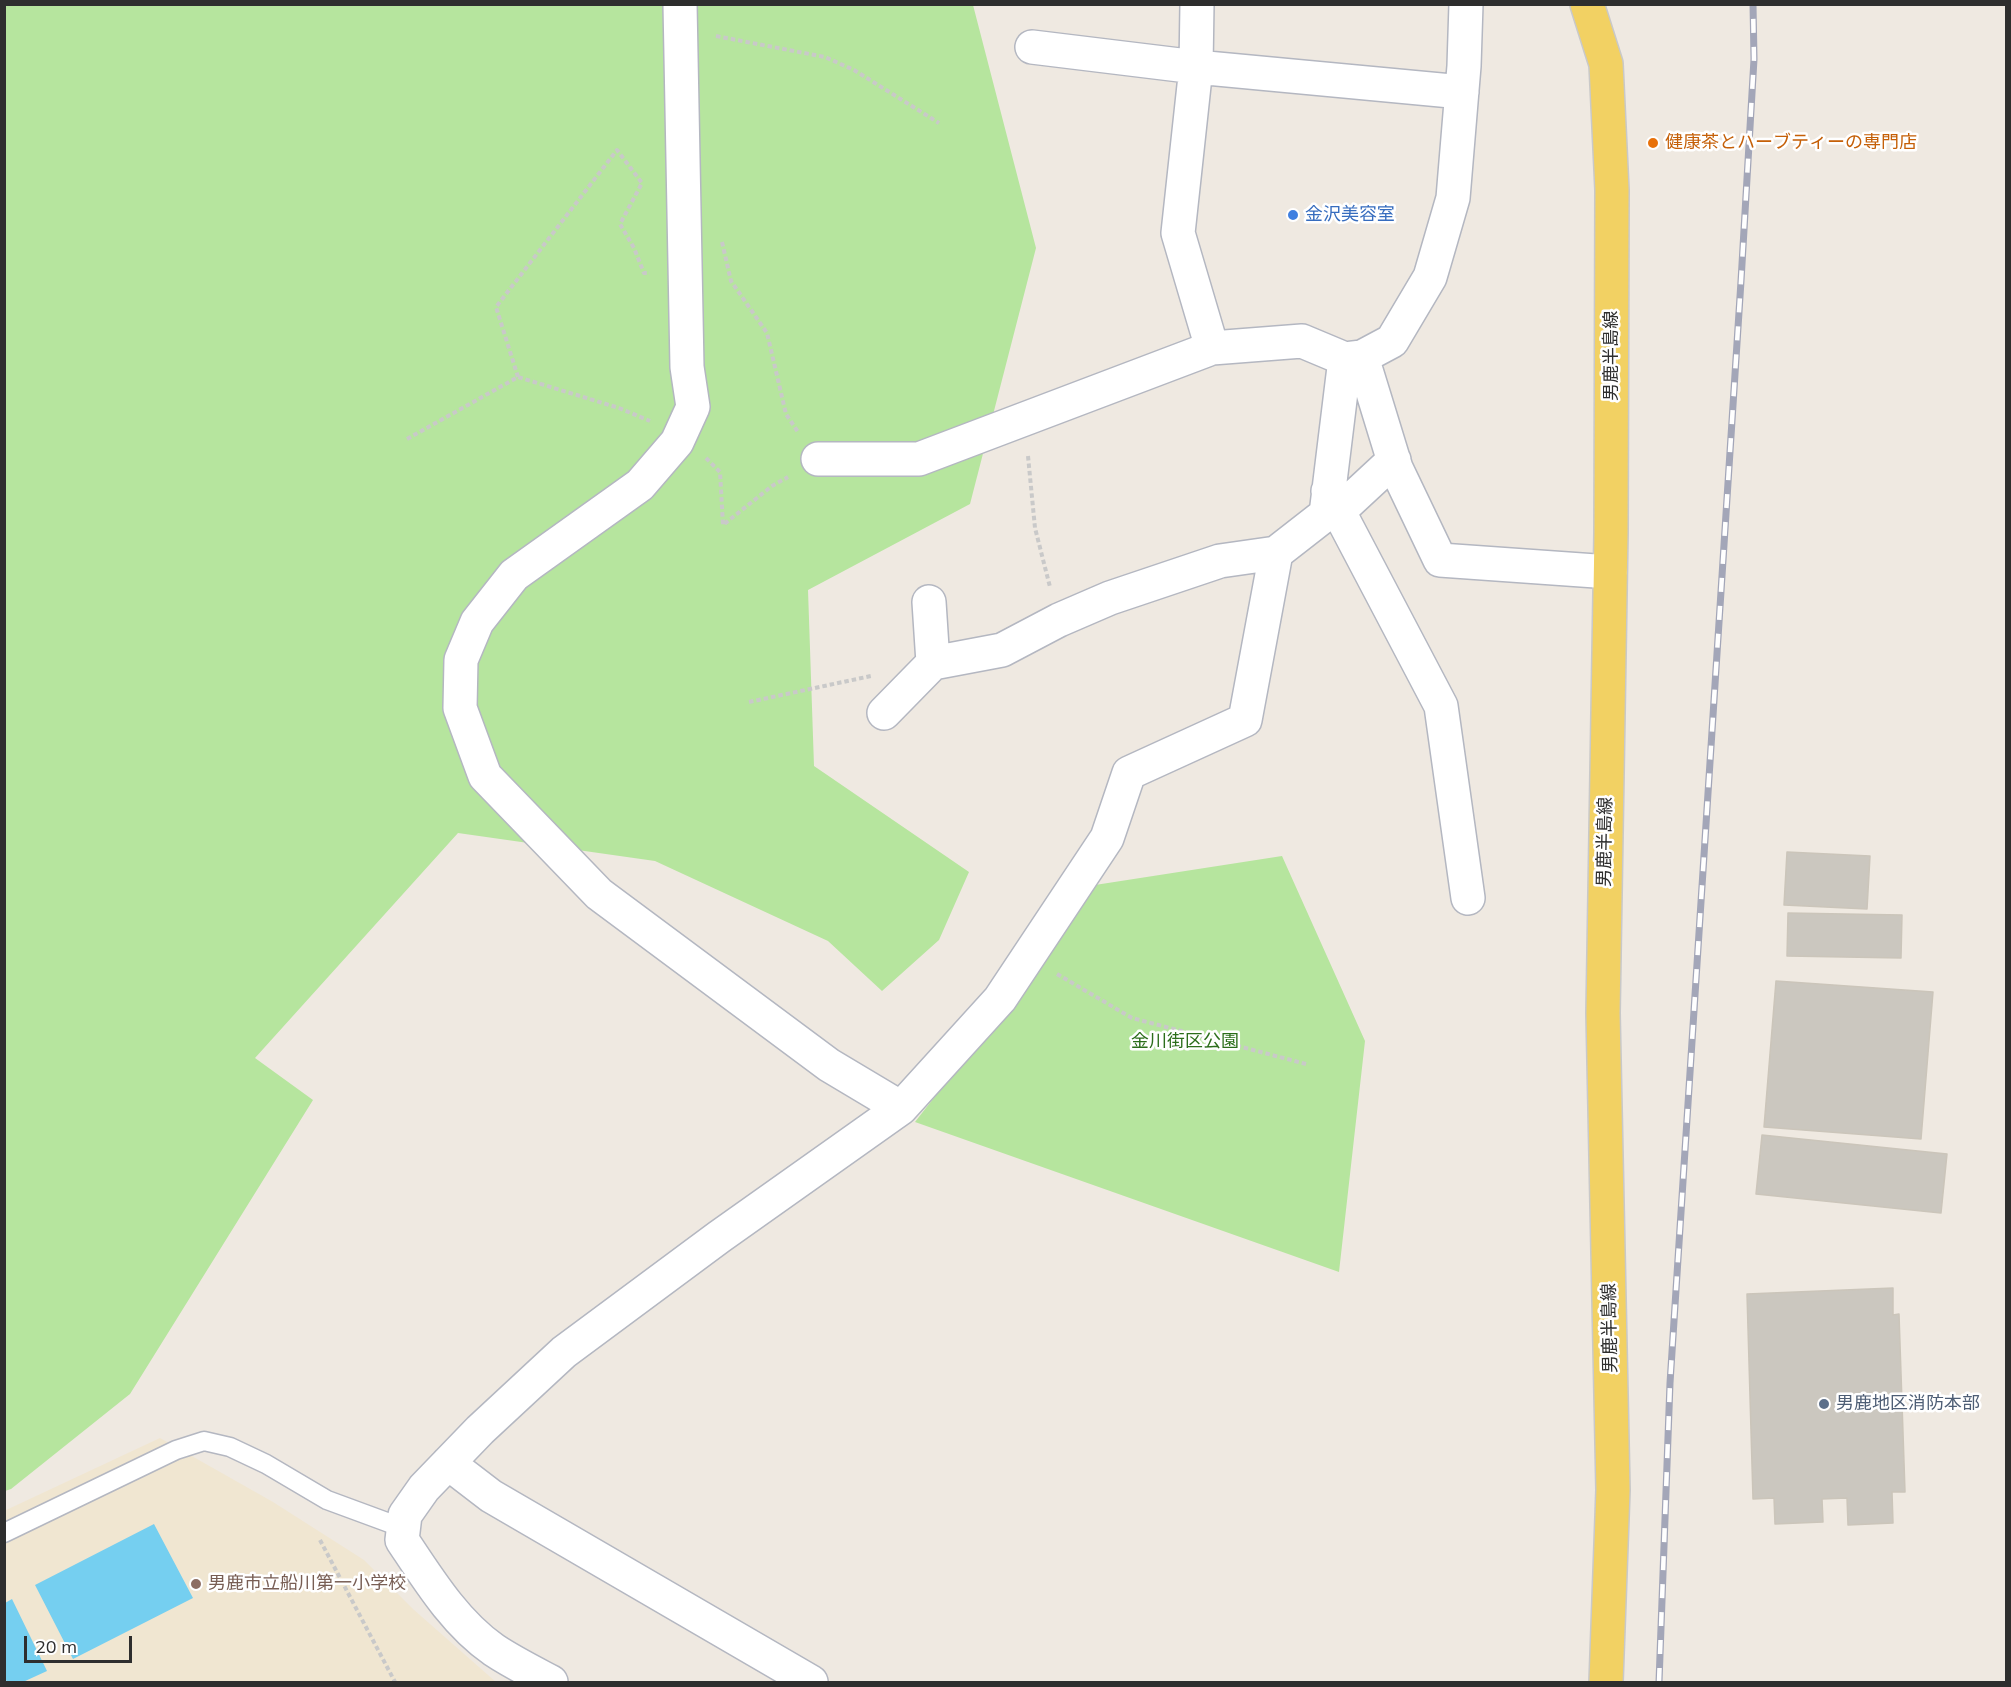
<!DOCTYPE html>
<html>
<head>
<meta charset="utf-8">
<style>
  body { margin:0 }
  #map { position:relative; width:2011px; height:1687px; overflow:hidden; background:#efe9e1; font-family:Mulish,sans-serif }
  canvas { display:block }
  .frame { position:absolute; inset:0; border:6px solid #2e2e2e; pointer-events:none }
  .scale { position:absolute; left:24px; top:1636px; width:108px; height:27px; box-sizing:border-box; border:3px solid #2e2e2e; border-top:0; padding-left:8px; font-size:18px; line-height:21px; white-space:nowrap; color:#2e2e2e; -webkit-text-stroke:4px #fff; paint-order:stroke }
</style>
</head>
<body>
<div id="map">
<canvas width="2011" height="1687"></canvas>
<div class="frame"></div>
<div class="scale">20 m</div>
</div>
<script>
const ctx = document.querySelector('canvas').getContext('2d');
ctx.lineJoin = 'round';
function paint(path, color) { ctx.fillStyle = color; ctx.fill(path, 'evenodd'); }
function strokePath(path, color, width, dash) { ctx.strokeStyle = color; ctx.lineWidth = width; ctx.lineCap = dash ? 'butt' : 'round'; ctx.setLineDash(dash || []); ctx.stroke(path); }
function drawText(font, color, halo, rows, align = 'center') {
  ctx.font = font + ' Mulish,"Noto Sans JP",sans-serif'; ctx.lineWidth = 5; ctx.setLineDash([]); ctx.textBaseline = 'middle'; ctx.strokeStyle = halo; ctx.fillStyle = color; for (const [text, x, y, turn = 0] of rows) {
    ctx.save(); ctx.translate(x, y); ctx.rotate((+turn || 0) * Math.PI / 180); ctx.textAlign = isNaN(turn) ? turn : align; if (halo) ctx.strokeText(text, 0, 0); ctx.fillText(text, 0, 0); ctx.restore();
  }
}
const education = new Path2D(`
  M160,1438L273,1502L364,1560L413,1609L496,1682H5L4,1511Z`);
const green = new Path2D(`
  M4,5H973L1036,248L970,504L808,590L814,766L969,872L939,940L882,991L828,941L655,861L458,833L255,1058L313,1100L130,1394L11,1489L5,1491Z
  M1282,856L1365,1041L1339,1272L915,1122L1032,972L1095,885Z`);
const water = new Path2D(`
  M154,1524L193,1598L73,1659L35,1585Z
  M12,1599L47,1671L23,1682H7L5,1678V1603Z`);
const building = new Path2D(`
  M1787,852L1870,856L1867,909L1784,905Z
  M1788,913L1902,915L1901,958L1787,956Z
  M1776,981L1933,992L1921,1139L1764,1127Z
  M1762,1135L1947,1154L1941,1213L1756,1194Z
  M1893,1288V1315L1899,1314L1905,1492H1892L1893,1523L1848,1525L1847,1498L1822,1499L1823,1522L1775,1524L1774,1498L1753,1499L1747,1294Z`);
const path = new Path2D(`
  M716,36L825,57L854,70L939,123
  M722,242L731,281L767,333L786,414L798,432
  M518,377L496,307L617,150L642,183L620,224L634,248L644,273H650
  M407,439L518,377L619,408L650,421
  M1028,456L1035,528L1050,587
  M706,458L720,472L723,525L772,486L788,477
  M749,702L871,676
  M1057,974L1132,1018L1306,1064
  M320,1540L395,1682`);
const lane = new Path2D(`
  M4,1533L176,1450L204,1441L230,1447L266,1464L327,1500L403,1528`);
const street = new Path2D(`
  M680,4L687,367L693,407L677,442L640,485L514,575L477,622L461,660L460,708L485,776L599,894L829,1065L901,1108
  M1197,4L1196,67L1178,233L1212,348L1302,341L1345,359
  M1032,47L1196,67L1462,92
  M1362,357L1396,468L1440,560L1610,572
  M818,459H919L1212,348
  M1328,491L1441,706L1468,898
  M1339,511L1394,460
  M929,602L933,663L1002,650L1059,620L1110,598L1220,561L1276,553
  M884,713L933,663
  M448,1463L491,1496L811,1682
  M551,1682C532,1672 512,1662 494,1650C455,1623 428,1579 402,1540L405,1515L424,1488L480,1430L564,1352L719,1237L901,1108L1000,999L1107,838L1129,773L1245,720L1276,553L1326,514L1345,359L1362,357L1392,341L1430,277L1453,198L1464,66L1466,4`);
const primary = new Path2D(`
  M1587,4L1606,64L1612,190L1611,533L1603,1013L1613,1490L1606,1682`);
const rail = new Path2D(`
  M1659,1682L1670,1383L1741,281L1754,59L1753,4`);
const markers = [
  [1653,143,6,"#e8710a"],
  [1293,215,6,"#3f7fe0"],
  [1824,1404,6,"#5c6f8a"],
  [196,1584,6,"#8d6e63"]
];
const foodNames = [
  ["健康茶とハーブティーの専門店",1665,143]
];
const shopNames = [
  ["金沢美容室",1305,215]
];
const streetNames = [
  ["男鹿半島線",1612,356,-90],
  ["男鹿半島線",1605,842,-89],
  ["男鹿半島線",1610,1328,-91]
];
const parkNames = [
  ["金川街区公園",1185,1042]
];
const serviceNames = [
  ["男鹿地区消防本部",1836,1404]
];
const educationNames = [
  ["男鹿市立船川第一小学校",208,1584]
];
paint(education, '#f0e6d1');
paint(green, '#b6e59e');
paint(water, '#75cff0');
paint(building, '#cbc7bf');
strokePath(building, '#cbc5ba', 1.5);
strokePath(lane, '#b4b7c1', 21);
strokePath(street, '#b4b7c1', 36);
strokePath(primary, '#c9c9c9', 36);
strokePath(path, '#c9c9c9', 4, [4.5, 3]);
strokePath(lane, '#fff', 18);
strokePath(street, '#fff', 33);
strokePath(primary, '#f2d163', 33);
strokePath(rail, '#a3a6b8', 7);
strokePath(rail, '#fff', 4.5, [14]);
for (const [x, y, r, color] of markers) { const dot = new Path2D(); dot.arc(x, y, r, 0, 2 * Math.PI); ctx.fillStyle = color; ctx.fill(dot); strokePath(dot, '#fff', 2); }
drawText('18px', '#c56008', '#fff', foodNames, 'left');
drawText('18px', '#366cbe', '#fff', shopNames, 'left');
drawText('18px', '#2e2e2e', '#fff', streetNames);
drawText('18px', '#2c6e1b', '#fff', parkNames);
drawText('18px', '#4e5e75', '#fff', serviceNames, 'left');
drawText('18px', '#785e54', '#fff', educationNames, 'left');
</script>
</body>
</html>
